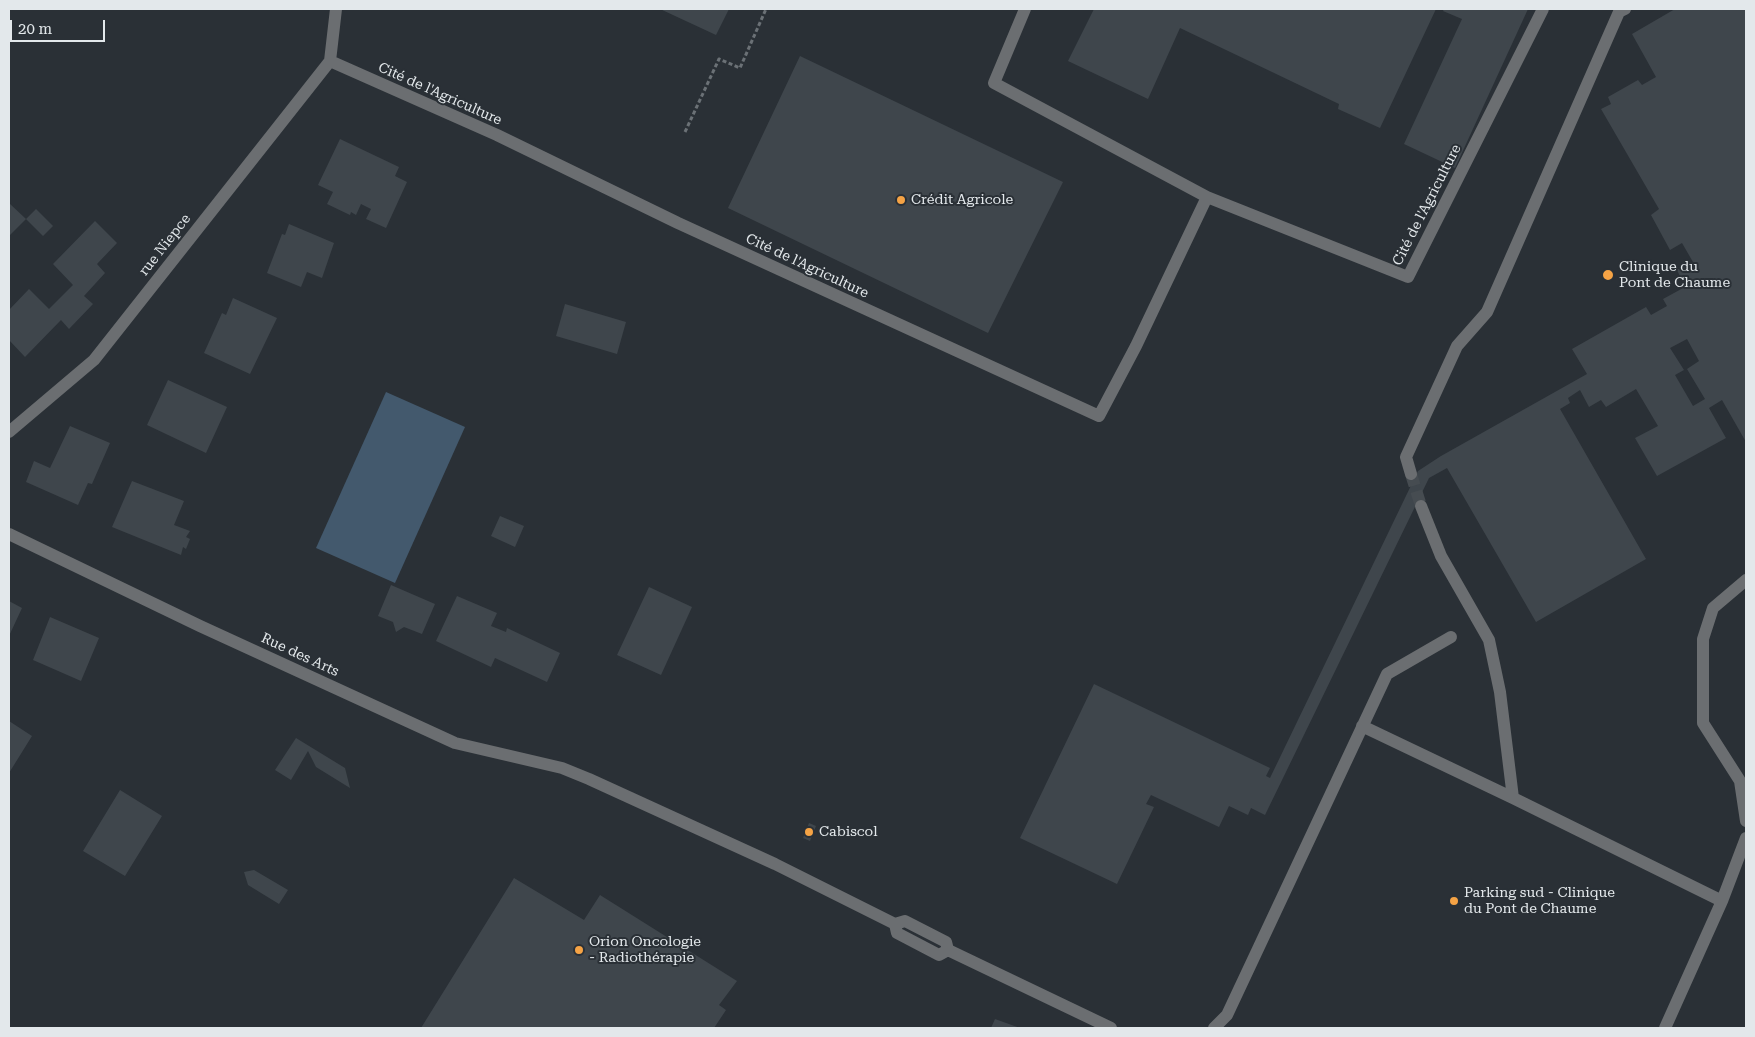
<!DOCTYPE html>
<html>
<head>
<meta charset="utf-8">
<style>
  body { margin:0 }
  #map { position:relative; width:1755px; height:1037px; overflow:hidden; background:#2a3036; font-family:"Roboto Serif",serif }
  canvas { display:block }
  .frame { position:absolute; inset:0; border:10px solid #e3e8eb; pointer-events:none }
  .scale { position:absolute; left:10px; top:20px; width:95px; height:22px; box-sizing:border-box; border:2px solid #e3e8eb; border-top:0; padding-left:6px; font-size:15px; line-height:18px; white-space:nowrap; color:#e3e8eb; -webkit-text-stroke:4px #2a3036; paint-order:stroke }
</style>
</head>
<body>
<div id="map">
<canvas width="1755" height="1037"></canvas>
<div class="frame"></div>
<div class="scale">20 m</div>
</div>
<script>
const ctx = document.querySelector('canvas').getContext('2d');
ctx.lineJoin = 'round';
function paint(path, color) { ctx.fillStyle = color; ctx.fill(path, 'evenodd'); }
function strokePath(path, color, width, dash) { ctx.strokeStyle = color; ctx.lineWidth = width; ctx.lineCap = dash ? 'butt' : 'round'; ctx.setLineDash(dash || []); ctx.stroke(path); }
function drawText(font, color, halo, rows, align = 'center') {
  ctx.font = font + ' "Roboto Serif",serif'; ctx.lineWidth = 4; ctx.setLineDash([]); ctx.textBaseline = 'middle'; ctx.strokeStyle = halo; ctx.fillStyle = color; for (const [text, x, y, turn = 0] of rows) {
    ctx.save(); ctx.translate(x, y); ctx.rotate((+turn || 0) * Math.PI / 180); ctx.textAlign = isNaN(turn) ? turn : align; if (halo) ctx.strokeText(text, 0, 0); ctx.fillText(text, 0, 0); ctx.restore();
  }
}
const green = new Path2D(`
  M386,392L465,427L395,583L316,548Z`);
const building = new Path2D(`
  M660,9H729L716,35Z
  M1094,9H1436L1380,128L1338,109L1339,104L1180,28L1148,99L1068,61Z
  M1444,9H1528L1455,168L1404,144L1462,19L1443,11Z
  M1675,9H1746V442L1722,400L1709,408L1726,438L1657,476L1635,438L1658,426L1636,389L1606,407L1601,400L1589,407L1580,390L1568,398L1570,403L1560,409L1646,559L1536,622L1447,468L1429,478L1265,815L1251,808L1248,815L1229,806L1219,827L1151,795L1146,804L1154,807L1117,884L1020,838L1094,684L1270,768L1266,776L1270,778L1418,471L1441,456L1587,374L1572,349L1646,307L1651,315L1667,306L1663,299L1685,287L1677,270L1693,262L1682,243L1670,250L1651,215L1659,209L1601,109L1611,104L1608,97L1638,80L1642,85L1656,77L1632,34ZM1687,339L1699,361L1687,369L1705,399L1693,406L1675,375L1684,370L1670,348Z
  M800,56L1063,182L988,333L728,208Z
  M340,139L399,167L395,176L407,182L386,228L366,219L371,209L361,204L356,215L351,212L350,215L327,204L333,192L318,185Z
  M9,203L26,219L9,236Z
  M36,209L53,226L43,236L26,219Z
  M95,221L117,243L97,264L105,273L84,296L93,304L69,329L61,320L25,357L9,340V310L29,289L49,309L73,285L53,264Z
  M289,224L334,243L322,278L307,272L301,287L267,273L282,234L285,235Z
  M233,298L277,318L250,374L204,353L222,313L226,315Z
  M565,304L626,322L617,354L556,336Z
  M168,380L227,407L206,453L147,425Z
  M70,426L110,443L92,484L88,483L78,505L26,482L34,461L50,468Z
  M132,481L184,501L174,525L190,531L186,537L190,539L186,549L183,547L181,555L112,527Z
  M500,516L524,526L515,547L491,536Z
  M391,585L435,604L422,634L404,627L396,632L393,622L378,616Z
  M649,587L692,607L661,675L617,655Z
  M457,596L497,613L491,626L506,632L507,628L560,653L547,682L495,658L491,667L436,641Z
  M9,601L22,608L9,636Z
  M50,617L99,638L81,681L33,660Z
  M9,721L32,736L9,773Z
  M296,738L345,768L350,788L316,767L308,751L291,780L275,770Z
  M120,790L162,816L125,876L83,851Z
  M809,823L816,826L810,841L803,838Z
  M254,870L288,890L279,904L248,885L244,872Z
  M514,878L584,920L600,895L737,981L719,1005L726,1010L714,1028H421Z
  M995,1019L1020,1028H991Z`);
const minorTunnel = new Path2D(`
  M1411,474L1421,506`);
const path = new Path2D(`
  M685,132L719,59L740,68L766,9`);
const minor = new Path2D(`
  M330,61L497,135L678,223L1099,416L1136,346L1207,197L994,83L1025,9
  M330,61L336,9
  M1207,197L1408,277L1543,9
  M9,432L94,360L330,61
  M1411,474L1406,457L1457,346L1487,312L1619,12L1625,9
  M1421,506L1441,556L1489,640L1500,692L1513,798
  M9,534L200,626L455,743L562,768L589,779L775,864L895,924L905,921L946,942L948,950
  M1746,580L1713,608L1703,639V723L1740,781L1746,821
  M1362,726L1513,798L1722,901L1746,838
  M895,924L897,933L939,955L948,950
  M948,950L1111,1028
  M1214,1028L1227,1015L1387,674L1451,637
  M1665,1028L1722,901`);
const markers = [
  [901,200,5,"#f5a345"],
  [1608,275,6,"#f5a345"],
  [809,832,5,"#f5a345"],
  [1454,901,5,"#f5a345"],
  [579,950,5,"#f5a345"]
];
const streetNames = [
  ["Cité de l'Agriculture",440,94,24],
  ["Cité de l'Agriculture",1427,205,-63],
  ["rue Niepce",165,245,-52],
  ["Cité de l'Agriculture",807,266,25],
  ["Rue des Arts",300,655,25]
];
const poiNames = [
  ["Crédit Agricole",911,200],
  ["Clinique du",1619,267],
  ["Pont de Chaume",1619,283],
  ["Cabiscol",819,832],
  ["Parking sud - Clinique",1464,893],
  ["du Pont de Chaume",1464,909],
  ["Orion Oncologie",589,942],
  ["- Radiothérapie",589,958]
];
paint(green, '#43596d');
paint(building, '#3f464c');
strokePath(minorTunnel, '#464c51', 12, [12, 6]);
strokePath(path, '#6b7176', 3, [4, 2.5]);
strokePath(minor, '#6b6e71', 12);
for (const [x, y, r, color] of markers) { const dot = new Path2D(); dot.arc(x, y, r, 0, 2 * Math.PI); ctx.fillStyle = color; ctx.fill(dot); strokePath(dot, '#2a3036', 2); }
drawText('14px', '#e3e8eb', '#2a3036', streetNames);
drawText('14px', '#e3e8eb', '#2a3036', poiNames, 'left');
</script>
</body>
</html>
